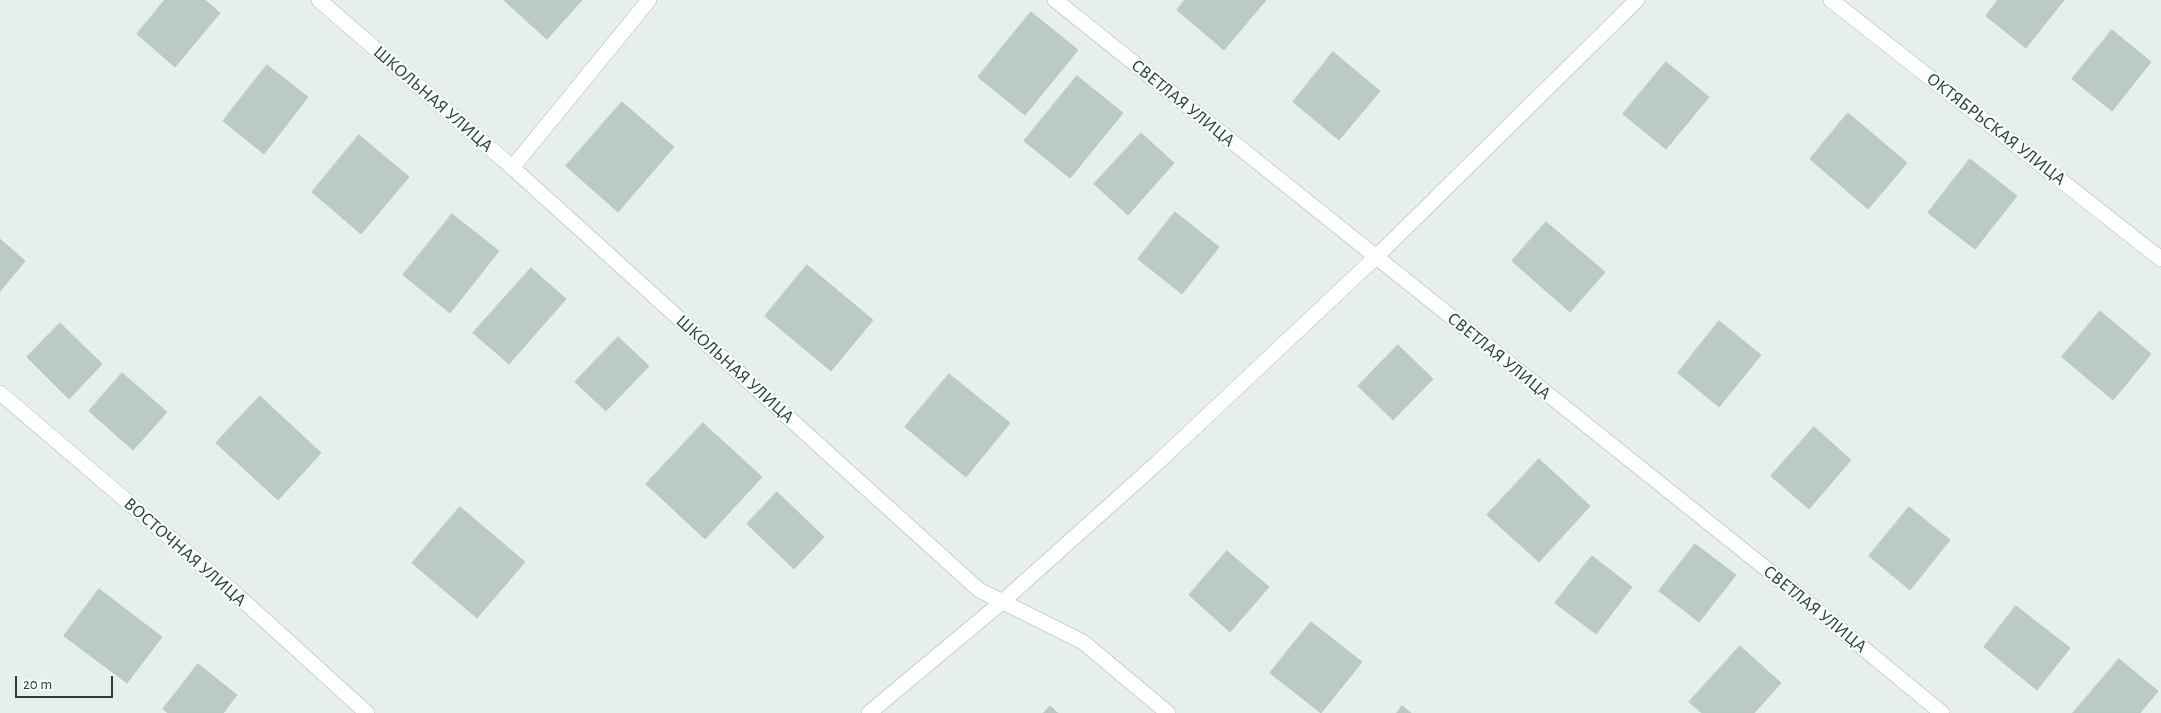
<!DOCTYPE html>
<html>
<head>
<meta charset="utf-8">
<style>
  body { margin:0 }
  #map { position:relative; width:2161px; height:713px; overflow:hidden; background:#e6efeb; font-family:"Alegreya Sans",sans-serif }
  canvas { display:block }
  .scale { position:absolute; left:15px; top:676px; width:98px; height:22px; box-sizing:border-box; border:2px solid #24423a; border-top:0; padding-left:6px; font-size:15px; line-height:18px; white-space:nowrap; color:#24423a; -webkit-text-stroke:4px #f7fbf9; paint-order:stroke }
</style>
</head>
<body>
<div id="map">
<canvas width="2161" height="713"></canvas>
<div class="scale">20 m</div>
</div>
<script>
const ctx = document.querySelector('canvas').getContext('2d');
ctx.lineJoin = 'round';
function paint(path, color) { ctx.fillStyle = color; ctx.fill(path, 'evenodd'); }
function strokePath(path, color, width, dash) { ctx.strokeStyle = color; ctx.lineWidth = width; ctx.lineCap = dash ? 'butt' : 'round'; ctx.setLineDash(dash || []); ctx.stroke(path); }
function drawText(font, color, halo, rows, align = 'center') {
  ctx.font = font + ' "Alegreya Sans",sans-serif'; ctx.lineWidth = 4.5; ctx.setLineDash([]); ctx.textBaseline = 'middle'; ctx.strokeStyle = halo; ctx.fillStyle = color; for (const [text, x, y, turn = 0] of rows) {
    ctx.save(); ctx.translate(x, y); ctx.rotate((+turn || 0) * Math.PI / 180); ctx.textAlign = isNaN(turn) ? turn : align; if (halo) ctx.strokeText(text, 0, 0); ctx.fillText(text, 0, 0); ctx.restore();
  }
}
const building = new Path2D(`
  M165,0H205L220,13L175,67L137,34Z
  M504,0H582L547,39Z
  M1185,0H1266L1224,50L1177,10Z
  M1998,0H2064L2026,48L1986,16Z
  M1031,12L1078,50L1025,115L978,77Z
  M2112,30L2151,62L2112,111L2072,79Z
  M1333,52L1380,91L1339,140L1293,102Z
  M1666,62L1709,97L1666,149L1623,114Z
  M267,65L308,97L264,154L223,121Z
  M1077,76L1123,113L1070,178L1024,141Z
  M622,102L674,147L618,212L566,166Z
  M1848,113L1907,163L1868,209L1810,159Z
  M1141,133L1174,163L1128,215L1094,184Z
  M359,135L409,177L361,234L312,192Z
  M1970,159L2017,196L1975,249L1928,213Z
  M1175,212L1219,247L1182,294L1138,259Z
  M452,214L499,251L450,313L403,275Z
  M1546,222L1605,272L1570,312L1512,261Z
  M0,239L25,261L0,291Z
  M807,265L873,320L831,371L765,316Z
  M531,268L566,299L509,364L473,333Z
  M2100,311L2151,354L2113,400L2062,357Z
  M1719,321L1761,355L1719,407L1678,373Z
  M60,323L102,364L69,399L27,357Z
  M618,337L649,366L606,411L575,382Z
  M1398,345L1433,379L1393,420L1358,386Z
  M122,373L167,412L133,450L89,411Z
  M949,374L1010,423L966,477L905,427Z
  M260,396L321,453L278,500L216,443Z
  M703,423L762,477L705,539L646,484Z
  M1814,427L1851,460L1809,509L1771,476Z
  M1539,459L1590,506L1539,562L1487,515Z
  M777,492L824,537L794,569L747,524Z
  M460,507L525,562L477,618L412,563Z
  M1909,507L1950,540L1910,590L1869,556Z
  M1695,544L1736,575L1699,622L1659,591Z
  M1227,551L1269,587L1230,632L1189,595Z
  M1592,556L1632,587L1596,634L1555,603Z
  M99,589L162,637L127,683L64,636Z
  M2016,606L2070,648L2037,690L1984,647Z
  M1311,622L1362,662L1321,713L1270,673Z
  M1740,646L1781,683L1754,713H1702L1689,702Z
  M2119,659L2158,691L2140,713H2073Z
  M198,664L237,695L223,713H168L163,709Z
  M1050,706L1058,713H1044Z
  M1402,706L1411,713H1397Z`);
const minor = new Path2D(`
  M319,0L505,161L979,590L1083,642L1168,713
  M1055,0L1789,587L1942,713
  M1831,0L2161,259
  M512,168L649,0
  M0,393L237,595L367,713
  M869,713L1002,602L1156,464L1376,257L1637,0`);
const streetNames = [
  ["ШКОЛЬНАЯ УЛИЦА",433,99,41],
  ["СВЕТЛАЯ УЛИЦА",1183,103,39],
  ["ОКТЯБРЬСКАЯ УЛИЦА",1996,129,38],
  ["СВЕТЛАЯ УЛИЦА",1499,356,39],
  ["ШКОЛЬНАЯ УЛИЦА",735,369,42],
  ["ВОСТОЧНАЯ УЛИЦА",185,552,41],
  ["СВЕТЛАЯ УЛИЦА",1815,609,39]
];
paint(building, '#bbcac4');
strokePath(building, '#b8c9c2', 1);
strokePath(minor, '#a8b8b2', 16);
strokePath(minor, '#fff', 15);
drawText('18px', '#24423a', '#f7fbf9', streetNames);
</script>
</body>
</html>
